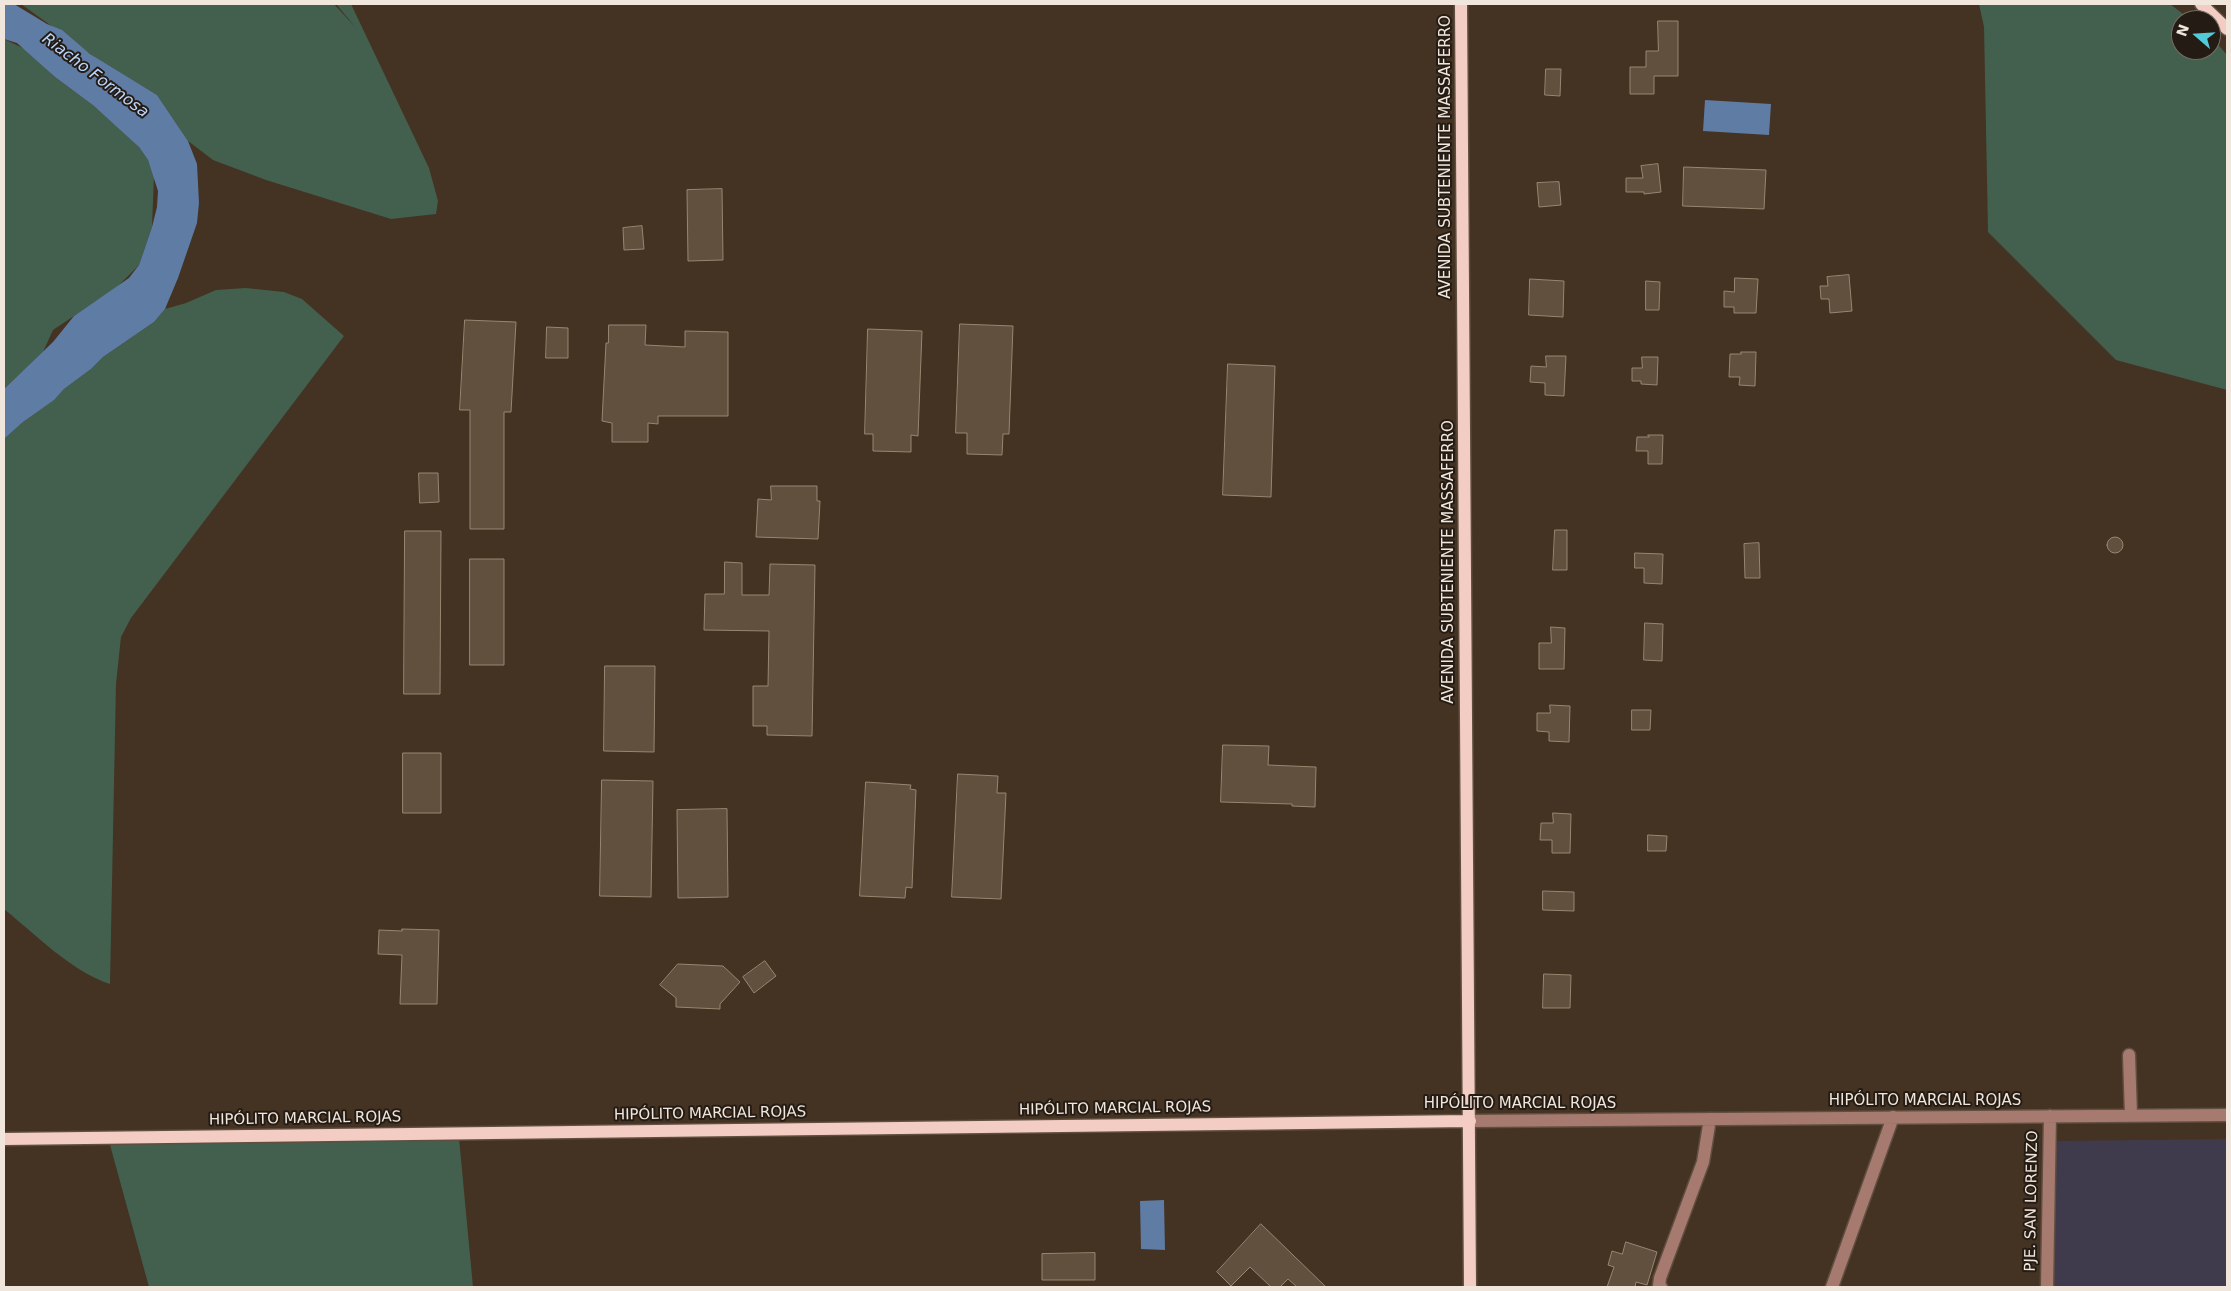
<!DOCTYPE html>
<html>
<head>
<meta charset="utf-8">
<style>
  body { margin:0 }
  #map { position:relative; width:2231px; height:1291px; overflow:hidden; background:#443222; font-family:"DejaVu Sans",sans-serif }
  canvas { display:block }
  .frame { position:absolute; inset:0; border:5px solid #f1e6dc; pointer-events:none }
  .north { position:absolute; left:2171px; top:10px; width:50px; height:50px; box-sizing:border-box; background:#241c14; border:1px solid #766d64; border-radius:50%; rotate:289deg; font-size:14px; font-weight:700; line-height:20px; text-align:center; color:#f1e6dc }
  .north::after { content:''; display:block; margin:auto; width:18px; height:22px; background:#52cbd9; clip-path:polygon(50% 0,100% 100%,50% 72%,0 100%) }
</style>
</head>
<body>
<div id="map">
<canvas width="2231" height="1291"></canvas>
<div class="frame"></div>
<div class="north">N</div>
</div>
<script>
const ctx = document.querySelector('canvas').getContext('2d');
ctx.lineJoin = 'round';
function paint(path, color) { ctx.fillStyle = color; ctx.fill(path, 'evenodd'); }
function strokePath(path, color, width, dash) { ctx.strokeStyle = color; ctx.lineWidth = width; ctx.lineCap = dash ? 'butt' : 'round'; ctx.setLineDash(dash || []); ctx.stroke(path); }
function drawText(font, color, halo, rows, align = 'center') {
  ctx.font = font + ' "DejaVu Sans",sans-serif'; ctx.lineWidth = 4; ctx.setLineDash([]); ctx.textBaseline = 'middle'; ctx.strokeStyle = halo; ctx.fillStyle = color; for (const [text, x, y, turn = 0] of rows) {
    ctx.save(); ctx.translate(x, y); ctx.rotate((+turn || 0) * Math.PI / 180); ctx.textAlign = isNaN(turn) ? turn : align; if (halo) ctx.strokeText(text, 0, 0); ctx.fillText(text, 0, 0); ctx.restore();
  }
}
const education = new Path2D(`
  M2227,1139V1287H2053L2054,1141Z`);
const green = new Path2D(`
  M21,4H334L356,28L336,4H351L429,168L438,201L436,214L391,219L266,180L213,160L188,141L157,95L100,61Z
  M1979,4H2170L2191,20H2181V50H2211V36L2227,55V390L2116,360L1988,232L1984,27Z
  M4,39L25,49L55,77L94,106L129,136L139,147L148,160L154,176L152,227L139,265L117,287L53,330L43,352L4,389Z
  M246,288L284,292L302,299L344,336L131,618L121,637L116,684L110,984C72,972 35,934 4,909V439L23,422L53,400L64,389L91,369L103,357L154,322L165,309L186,303L216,290Z
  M107,1134L459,1138L473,1287H149Z`);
const water = new Path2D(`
  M4,4H14L47,24L62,30L90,54L157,95L188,141L197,164L199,203L197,223L178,278L165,309L154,322L103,357L91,369L64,389L54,400L23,422L4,439V389L53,342L74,316L129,278L139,265L152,227L157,207L158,191L148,160L139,147L94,106L55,77L17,43L4,39Z
  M1705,100L1771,104L1769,135L1703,131Z
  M1164,1200L1165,1250L1141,1249L1140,1201Z`);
const building = new Path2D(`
  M1658,21H1678V76H1654V94H1630V67H1646V51H1658Z
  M1546,69H1561L1560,96L1545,95Z
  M1658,164L1661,192L1644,194V192H1626V178H1643L1641,166Z
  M1684,167L1766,170L1764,209L1683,206Z
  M1559,182L1561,205L1539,207L1537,183Z
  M722,189L723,260L688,261L687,190Z
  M642,226L644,249L624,250L623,228Z
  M1849,275L1852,311L1830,313L1829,299H1821L1820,286H1828L1827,277Z
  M1735,278L1758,279L1756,313H1734V307H1724V291L1734,292Z
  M1530,279L1564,281L1563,317L1529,315Z
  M1646,281L1660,282L1659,310H1646Z
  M465,320L516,322L511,412H504V529H470V410H460Z
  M960,324L1013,326L1009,434H1003L1002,455L967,454V433H956Z
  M609,325H646L645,345L685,347V331L728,332V416H658V424L648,423V442H612V423L602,421L606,343H608Z
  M547,327L568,328V358H546Z
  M868,329L922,331L918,436L911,435V452L873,451V434H865Z
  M1741,352H1756L1755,386L1739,385L1740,377H1729L1730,354H1741Z
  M1546,356H1566L1564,396L1545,395V383L1530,382L1531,366L1546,367Z
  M1642,357H1658L1657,385L1641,384V381H1632V368H1642Z
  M1228,364L1275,366L1271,497L1223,495Z
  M1648,435H1663L1662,464H1648V451H1636L1637,437H1649Z
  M419,473H438L439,502L420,503Z
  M771,486H817V501H820L818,539L756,537L758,499L771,500Z
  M1555,530H1567V570H1553Z
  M405,531H441L440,694H404Z
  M2107 545a8 8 0 1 1 16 0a8 8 0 1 1-16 0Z
  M1759,543L1760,578H1745L1744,544Z
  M1635,553L1663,554L1662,584L1644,583V568H1635Z
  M470,559H504V665H470Z
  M725,562L742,563V595H769L770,564L815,565L812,736L767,735V726H753V686H768L769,631L704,630L705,594H724Z
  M1645,623L1663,624L1662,661L1644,660Z
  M1551,627L1565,628L1564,669H1539V643H1551Z
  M605,666H655L654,752L604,751Z
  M1550,705L1570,706L1569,742L1549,741V732L1537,731V713H1550Z
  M1632,710H1651L1650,730H1632Z
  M1223,745L1269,746L1268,765L1316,767L1315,807L1292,806V804L1221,802Z
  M403,753H441V813H403Z
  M958,774L998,776L997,793H1006L1001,899L952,897Z
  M602,780L653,781L651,897L600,896Z
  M866,782L911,785L910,789L916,790L912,888L906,887L905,898L860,896Z
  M727,809L728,897L678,898L677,810Z
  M1553,813L1571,814L1570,853H1552V840H1540L1541,823H1553Z
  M1648,835L1667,836L1666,851H1648Z
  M1543,891L1574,892V911L1543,910Z
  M402,929L439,930L437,1004H400L402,955L378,954L379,930L402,931Z
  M765,961L776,976L754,993L743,977Z
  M678,964L723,966L740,982L720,1004V1009L676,1007V998L660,985Z
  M1544,974L1571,975L1570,1008H1543Z
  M1261,1224L1326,1287H1297L1288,1279L1280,1287H1271L1250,1267L1231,1286L1217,1272Z
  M1626,1242L1657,1252L1647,1285L1636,1282L1635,1287H1607L1614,1267L1608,1265L1612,1251L1622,1254Z
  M1095,1253V1280H1042V1254Z`);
const minor = new Path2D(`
  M2129,1055L2131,1115
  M1470,1121L2227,1115
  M1661,1287L1659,1286L1660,1278L1703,1162L1710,1119
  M1832,1287L1893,1117
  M2047,1287L2050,1116`);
const major = new Path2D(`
  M1461,4L1470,1287
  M2201,4L2227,29
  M4,1139L1470,1121`);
const streetNames = [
  ["AVENIDA SUBTENIENTE MASSAFERRO",1446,157,-90],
  ["AVENIDA SUBTENIENTE MASSAFERRO",1449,562,-90],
  ["HIPÓLITO MARCIAL ROJAS",1925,1101],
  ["HIPÓLITO MARCIAL ROJAS",1520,1104],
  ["HIPÓLITO MARCIAL ROJAS",1115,1109,-1],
  ["HIPÓLITO MARCIAL ROJAS",710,1114,-1],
  ["HIPÓLITO MARCIAL ROJAS",305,1119,-1],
  ["PJE. SAN LORENZO",2032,1201,-89]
];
const waterNames = [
  ["Riacho Formosa",95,76,37]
];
paint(education, '#403b4c');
paint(green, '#435f4e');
paint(water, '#5f7ca4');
paint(building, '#60503d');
strokePath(building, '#988671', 1);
strokePath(minor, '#604f40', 15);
strokePath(major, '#604f40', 15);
strokePath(minor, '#a77a70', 12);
strokePath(major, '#f3cdc4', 12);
drawText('15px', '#f1e6dc', '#241c14', streetNames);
drawText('italic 16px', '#bbd6fc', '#241c14', waterNames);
</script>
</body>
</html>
